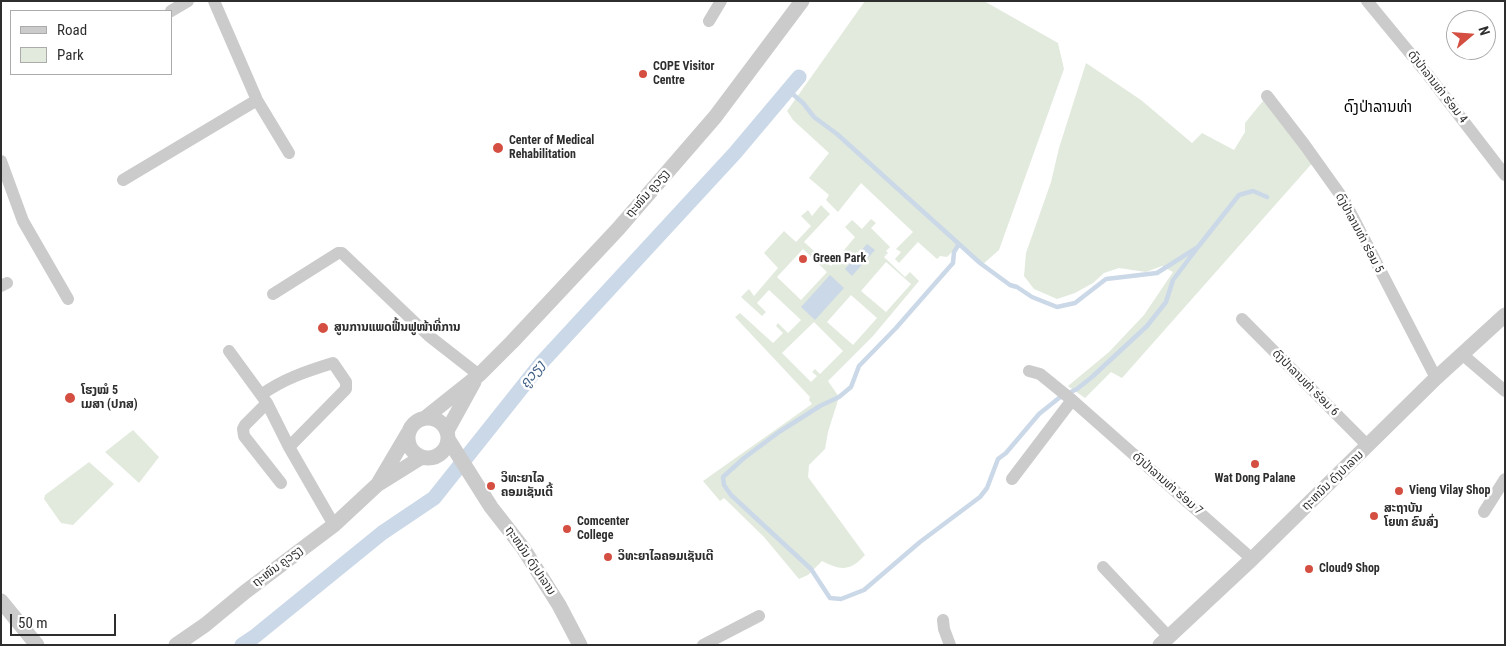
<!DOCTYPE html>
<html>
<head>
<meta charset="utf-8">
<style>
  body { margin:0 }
  #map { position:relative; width:1506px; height:646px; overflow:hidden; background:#fff; font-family:"Roboto Condensed",sans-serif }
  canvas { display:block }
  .frame { position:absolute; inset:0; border:2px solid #2e2e2e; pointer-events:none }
  .legend { position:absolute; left:10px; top:10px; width:162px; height:65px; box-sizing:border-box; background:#fff; border:1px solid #ababab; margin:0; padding:6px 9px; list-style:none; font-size:15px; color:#2e2e2e }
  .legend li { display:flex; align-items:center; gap:10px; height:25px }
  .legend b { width:25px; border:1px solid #ababab }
  .north { position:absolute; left:1446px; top:10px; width:50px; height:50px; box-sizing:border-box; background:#fff; border:1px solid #ababab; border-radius:50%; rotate:72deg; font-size:14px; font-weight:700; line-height:20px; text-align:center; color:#2e2e2e }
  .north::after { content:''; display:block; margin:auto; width:18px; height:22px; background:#d44f41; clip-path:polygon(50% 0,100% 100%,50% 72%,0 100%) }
  .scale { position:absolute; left:10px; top:614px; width:106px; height:22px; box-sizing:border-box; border:2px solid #2e2e2e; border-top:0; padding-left:6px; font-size:15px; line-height:18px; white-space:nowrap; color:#2e2e2e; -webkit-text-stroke:4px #fff; paint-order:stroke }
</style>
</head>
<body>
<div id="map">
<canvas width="1506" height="646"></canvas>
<div class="frame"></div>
<ul class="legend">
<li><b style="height:6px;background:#cbcbcb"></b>Road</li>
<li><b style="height:14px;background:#e2eadd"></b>Park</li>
</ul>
<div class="north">N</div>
<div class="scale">50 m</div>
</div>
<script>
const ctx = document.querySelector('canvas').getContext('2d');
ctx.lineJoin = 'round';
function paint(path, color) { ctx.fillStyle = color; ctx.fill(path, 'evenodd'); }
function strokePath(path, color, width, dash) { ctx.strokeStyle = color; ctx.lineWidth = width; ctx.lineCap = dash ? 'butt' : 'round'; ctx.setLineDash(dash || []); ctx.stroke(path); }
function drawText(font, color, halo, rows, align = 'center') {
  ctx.font = font + ' "Roboto Condensed","Noto Sans Lao",sans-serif'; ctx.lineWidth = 5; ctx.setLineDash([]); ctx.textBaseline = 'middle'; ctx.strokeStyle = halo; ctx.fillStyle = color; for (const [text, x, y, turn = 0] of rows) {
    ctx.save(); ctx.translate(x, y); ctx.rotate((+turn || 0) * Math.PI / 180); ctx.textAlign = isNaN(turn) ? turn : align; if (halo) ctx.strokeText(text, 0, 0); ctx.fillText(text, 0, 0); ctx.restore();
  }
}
const green = new Path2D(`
  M865,1H984L1058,43L1064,69L999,250L982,265L959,245L947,257L940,256L937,259L918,242L899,263L895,259L901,252L896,249L913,232L861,183L838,212L826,200L829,195L809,178L829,153L793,120L787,111Z
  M1086,63L1141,100L1192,143L1202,133L1234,150L1245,132V123L1267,96L1315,160L1122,378L1111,372L1085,398L1068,386L1109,352L1144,315L1173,272L1162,266L1146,272L1119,268L1104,273L1093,283L1075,293L1057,299L1034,289L1024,276L1026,253L1051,182L1059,148Z
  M821,205L830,214L804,242L831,266L855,237L845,227L852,220L862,229L871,219L876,223L871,228L890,247L886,251L888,253L884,257L905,277L910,272L919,281L873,336L828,381L839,397L828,432L825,449L809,465L808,477L865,555C851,571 841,571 822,561L808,575L799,579L764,537L724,498L720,501L703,481L812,404L809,400L810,397L735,317L740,313L773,343L783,333L776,326L778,323L788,333L801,320L769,290L757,303L766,312L762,316L741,297L749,289L754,296L778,268L764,253L784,231L796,242L811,226L801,216L808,210L812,216ZM803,249L827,272L801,300L777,277ZM886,262L911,284L886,312L861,291ZM851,295L877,318L853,345L827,322ZM814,322L843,351L820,374L815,369L812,372L817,376L811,382L782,353Z
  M133,430L159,457L139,483L105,452Z
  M89,462L114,484L73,525L61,523L44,499L45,495Z`);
const water = new Path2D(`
  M867,244L875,250L852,276L845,269Z
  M830,275L844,288L815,320L801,307Z`);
const stream = new Path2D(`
  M788,90L803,103L814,117L837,134L959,244
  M1198,247L1173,280L1166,302L1147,326L1092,377L1077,389L1059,398L1039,414L1006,453L998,459L987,488L980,497L920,542L864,590L841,599L830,598L811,569L731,495L724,485L723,477L744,458L779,432L820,406L839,397L851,387L859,366L896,328L953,263L954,252L959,244L980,263L1010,285L1017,287L1032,297L1057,307L1075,303L1106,279L1157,273L1198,247L1239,195L1253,191L1267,197`);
const canal = new Path2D(`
  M242,645L254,637L382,533L434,498L543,361L735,153L799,77`);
const minor = new Path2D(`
  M214,1L257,100L289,153
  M1367,1L1428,75L1505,175
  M171,11L188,1
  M709,21L721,1
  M1267,96L1304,144L1344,200L1436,378
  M1,161L23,221L68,299
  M123,180L257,100
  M1,286L7,283
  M273,294L338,253H342L429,336L479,375
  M1242,319L1368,446
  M229,351L267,403L289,447L334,525
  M1463,355L1505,391
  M1029,371L1040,374L1072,400
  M261,395C283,379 307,371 333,363L346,382V389L289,447
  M267,403L245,425L243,429L244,436L281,483
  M1012,479L1072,400L1252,559
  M1484,512L1505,479
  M1103,567L1169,637
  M943,620L944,629L950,645
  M703,645L759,616`);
const tertiary = new Path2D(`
  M408 438a20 20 0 1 1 40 0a20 20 0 1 1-40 0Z
  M425,418L479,375L512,342L618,229L715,117L802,1
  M447,431L474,382
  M448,439L491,507L523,548L559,605L580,645
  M379,482L408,433
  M1,601L37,645
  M176,645L205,625L245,592L334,525L377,485L422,457
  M1160,645L1252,559L1436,378L1505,315`);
const markers = [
  [643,74,5,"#d44f41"],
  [498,148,6,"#d44f41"],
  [803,259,5,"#d44f41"],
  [323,328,6,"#d44f41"],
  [70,398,6,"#d44f41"],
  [1255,464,5,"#d44f41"],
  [491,486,5,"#d44f41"],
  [1399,491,5,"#d44f41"],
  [1374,516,5,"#d44f41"],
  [567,529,5,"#d44f41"],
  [608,557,5,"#d44f41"],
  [1309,569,5,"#d44f41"]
];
const poiNames = [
  ["COPE Visitor",653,67],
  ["Centre",653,81],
  ["Center of Medical",509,141],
  ["Rehabilitation",509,155],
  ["Green Park",813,259],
  ["ສູນການແພດຟື້ນຟູໜ້າທີ່ການ",334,328],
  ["ໂຮງໝໍ 5",81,391],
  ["ເມສາ (ປກສ)",81,405],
  ["ວິທະຍາໄລ",501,479],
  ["ຄອມເຊັນເຕີ້",501,493],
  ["Wat Dong Palane",1255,479,"center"],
  ["Vieng Vilay Shop",1409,491],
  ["ສະຖາບັນ",1384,509],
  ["ໂຍທາ ຂົນສົ່ງ",1384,523],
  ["Comcenter",577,522],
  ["College",577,536],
  ["ວິທະຍາໄລຄອມເຊັນເຕີ",618,557],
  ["Cloud9 Shop",1319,569]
];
const streetNames = [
  ["ດົງປ່າລານທ່າ ຮ່ອມ 4",1437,87,52],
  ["ຖະໜົນ ຄູວຽງ",648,194,-49],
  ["ດົງປ່າລານທ່າ ຮ່ອມ 5",1359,233,62],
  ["ດົງປ່າລານທ່າ ຮ່ອມ 6",1305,383,45],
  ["ຖະຫນົນ ດົງປາລານ",1333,481,-44],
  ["ດົງປ່າລານທ່າ ຮ່ອມ 7",1167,484,41],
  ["ຖະຫນົນ ດົງປາລານ",530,561,56],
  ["ຖະໜົນ ຄູວຽງ",278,567,-37]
];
const waterNames = [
  ["ຄູວຽງ",533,375,-51]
];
const quarterNames = [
  ["ດົງປ່າລານທ່າ",1378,108]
];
paint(green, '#e2eadd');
paint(water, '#cbd8e8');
strokePath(stream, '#cbd8e8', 4.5);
strokePath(canal, '#cbd8e8', 15);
strokePath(minor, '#cbcbcb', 12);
strokePath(tertiary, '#cbcbcb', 15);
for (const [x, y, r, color] of markers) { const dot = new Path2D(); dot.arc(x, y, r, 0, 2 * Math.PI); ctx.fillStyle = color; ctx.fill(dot); strokePath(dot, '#fff', 2); }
drawText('bold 12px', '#2e2e2e', '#fff', poiNames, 'left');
drawText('12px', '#2e2e2e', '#fff', streetNames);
drawText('italic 14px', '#446288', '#fff', waterNames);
drawText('15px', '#000', '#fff', quarterNames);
</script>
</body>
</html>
